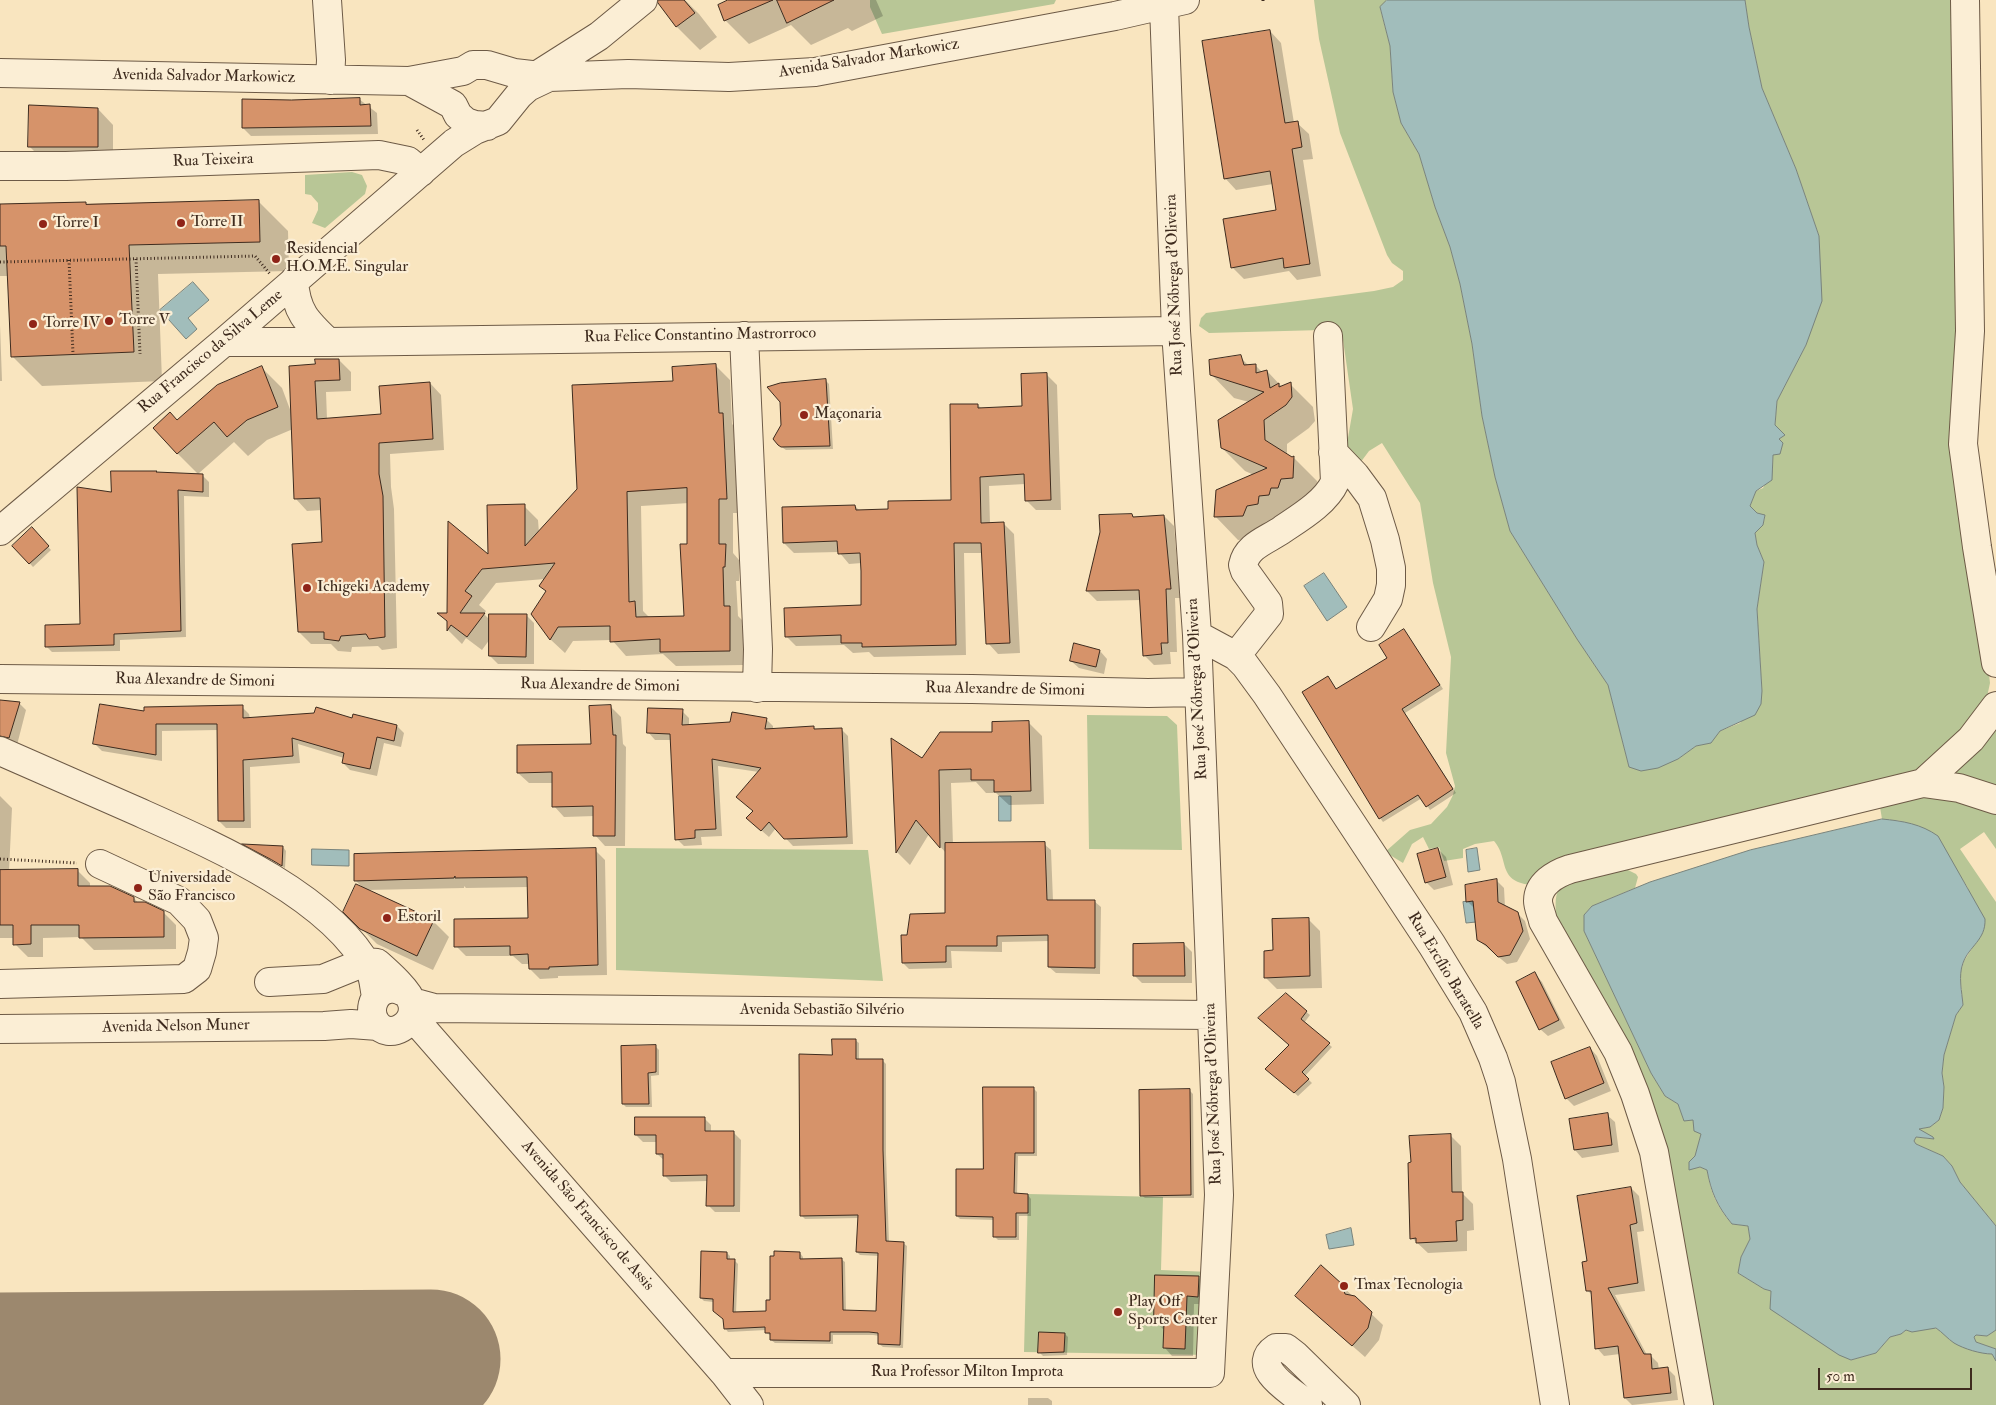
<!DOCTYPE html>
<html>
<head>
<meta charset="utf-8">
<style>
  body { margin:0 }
  #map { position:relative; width:1996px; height:1405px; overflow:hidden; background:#f9e5bf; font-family:"IM FELL Double Pica",serif }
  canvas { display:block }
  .scale { position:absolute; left:1818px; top:1368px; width:154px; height:22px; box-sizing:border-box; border:2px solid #3e2b1e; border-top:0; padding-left:6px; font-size:15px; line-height:18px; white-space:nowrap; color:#3e2b1e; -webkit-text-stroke:4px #fbeed5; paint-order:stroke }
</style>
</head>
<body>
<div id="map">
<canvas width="1996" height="1405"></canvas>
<div class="scale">50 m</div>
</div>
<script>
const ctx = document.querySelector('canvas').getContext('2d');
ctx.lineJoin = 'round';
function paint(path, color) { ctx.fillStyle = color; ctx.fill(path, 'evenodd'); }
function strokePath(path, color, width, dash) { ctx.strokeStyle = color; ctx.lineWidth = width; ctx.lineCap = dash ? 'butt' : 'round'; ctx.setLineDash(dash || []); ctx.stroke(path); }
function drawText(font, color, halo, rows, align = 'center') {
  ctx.font = font + ' "IM FELL Double Pica",serif'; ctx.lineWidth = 4.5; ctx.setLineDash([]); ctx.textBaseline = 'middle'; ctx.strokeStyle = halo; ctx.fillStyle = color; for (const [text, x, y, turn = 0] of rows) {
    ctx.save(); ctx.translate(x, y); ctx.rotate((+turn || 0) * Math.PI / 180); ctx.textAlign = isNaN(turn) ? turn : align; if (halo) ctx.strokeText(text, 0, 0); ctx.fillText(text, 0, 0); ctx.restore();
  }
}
const green = new Path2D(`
  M870,0H1056L1054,4L882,34L870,7Z
  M1314,0H1387L1380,8L1390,46L1393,92L1401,123L1419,154L1435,207L1450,247L1460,284L1472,344L1482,416L1495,477L1510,531L1577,639L1608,685L1629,767L1678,759L1696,746L1711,742L1720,731L1740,723L1762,691L1757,609L1764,562L1757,545L1755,533L1763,525L1765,516L1757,513L1750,506L1756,491L1763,488L1773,469V455L1779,439L1775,425L1777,401L1806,345L1819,236L1796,169L1762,88L1749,27L1745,0H1962L1963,122L1984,634L1990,683L1984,711L1931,771L1534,885C1496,883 1510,859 1494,841L1475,844L1463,849V858L1444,861L1439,847L1429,849L1423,837L1412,844L1403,863L1385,852L1410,830L1431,824L1447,807L1453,795L1455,786L1446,753L1451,657L1433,583L1420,503L1382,443L1369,451L1360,463L1345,455L1353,409L1343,340L1336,333L1322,330L1209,333L1199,326L1201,318L1206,313L1374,291L1393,287L1403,280V271L1392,263L1387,255L1340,133L1319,39Z
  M352,172L362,175L367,186L365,194L325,228L312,223L318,210V203L311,195L305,194V175Z
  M1087,715L1167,716L1177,725L1182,850L1089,849Z
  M1996,727V792L1953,777L1954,773Z
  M1908,798H1943L1996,810V849L1984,832L1960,849L1996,902V1226L1960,1182L1952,1166L1943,1156L1916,1144L1914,1141L1916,1137L1933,1139L1919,1130V1129L1930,1127L1939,1120L1943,1108L1944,1087L1942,1073L1944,1055L1956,1015L1963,1005L1960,974L1964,961L1976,942L1968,888L1959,874L1901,821L1882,819L1880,807Z
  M616,848L868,850L883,981L616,970Z
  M1618,865L1636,874L1638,877L1635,888L1592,906L1584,915V931L1651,1073L1665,1096L1678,1104L1684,1120H1693L1701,1134L1695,1157L1689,1169L1700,1167L1707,1170C1710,1192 1717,1207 1732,1224L1748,1226L1750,1239L1741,1257L1738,1273L1764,1289L1771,1291L1770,1301L1780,1316L1851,1360L1876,1353L1890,1337L1901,1334L1906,1330C1916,1333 1927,1325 1937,1329C1944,1331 1948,1340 1955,1343C1966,1348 1980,1350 1992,1354L1996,1361V1405H1710L1672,1188L1556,917C1556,909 1554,897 1559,889C1568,875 1602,870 1618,865Z
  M1028,1194L1163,1197L1161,1270L1211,1272L1209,1355L1024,1352Z
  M1996,1330V1349L1976,1342L1974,1337L1976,1335L1987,1336Z`);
const water = new Path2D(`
  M1387,0H1745L1749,27L1762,88L1796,169L1819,236L1822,301L1806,345L1777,401L1775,425L1785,435L1779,439L1783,443L1780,454L1773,455L1772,480L1756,491L1750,506L1757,513L1765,515L1763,525L1755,533L1757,545L1764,562L1757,609L1762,691L1761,704L1755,715L1720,731L1711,743L1696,746L1678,759L1658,768L1641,771L1629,767L1608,685L1577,639L1510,531L1495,477L1482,416L1472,344L1460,284L1450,247L1435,207L1419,154L1401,123L1393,92L1390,46L1380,7Z
  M193,282L209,300L188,318L197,329L186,339L160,310Z
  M1324,573L1347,607L1327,621L1304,586Z
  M999,796H1011V821H999Z
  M1882,819C1903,821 1921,824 1938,836L1985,919C1986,940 1969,946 1963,963C1958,976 1962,992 1963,1005L1956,1015L1944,1055L1942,1073L1944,1087L1943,1108L1939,1120L1930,1127L1919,1129L1933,1137L1934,1139L1916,1137L1914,1141L1916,1144L1943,1156L1952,1166L1960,1182L1996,1226V1330L1987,1336L1976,1335L1974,1337L1976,1342L1996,1349V1361L1992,1354C1981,1354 1964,1349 1954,1343C1948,1339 1942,1332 1936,1328L1912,1332L1906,1330L1901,1334L1890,1337L1876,1353L1851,1360L1839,1355L1770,1309L1771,1291L1764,1289L1738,1273L1741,1257L1750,1239L1748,1226L1732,1224C1717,1206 1711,1192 1707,1170L1700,1167L1689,1170V1162L1695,1156L1701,1134L1694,1131L1693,1120L1684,1121L1678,1104L1665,1096L1651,1073L1584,931V915L1592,906L1650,882L1750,850Z
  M1477,848L1480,870L1468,872L1466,850Z
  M312,849L349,850V866L312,865Z
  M1473,901L1476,922L1466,923L1463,902Z
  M1351,1228L1354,1245L1329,1249L1326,1235Z`);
const shadow = new Path2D(`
  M664,0H685L699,14L717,37L700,50L677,27L660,3Z
  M731,0H876L883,16L852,31L848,28L811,45L791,25L749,44L725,20Z
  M1270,31L1281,43L1294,123H1297L1309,134L1313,159L1303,160L1321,276L1297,280L1289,271L1244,279L1232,267L1277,211L1273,184L1236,190L1225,178Z
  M359,99L377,113L378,134L251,136L243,128Z
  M98,109L113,125V162H45L29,146Z
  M259,202L288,231L289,271L158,274L162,381L42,386L12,356L9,276H0V206Z
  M0,325L2,381H0Z
  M1240,357L1249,366L1255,365L1263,373L1267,371L1282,387L1290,384L1313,407L1315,421L1309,428L1287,444V456L1291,459L1294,458L1317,481L1316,501L1266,538L1238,540L1215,516L1254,475L1245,471L1222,448L1249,402L1234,398L1211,374Z
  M339,360L351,372V391L326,392L327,419L382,415L430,383L441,395L444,450L390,454L391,487L394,509L397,648L382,650L378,646L352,647L351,652L338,651L331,644H311L299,632L323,543L322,510L307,511L296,499L293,429L267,440L248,456L234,442L198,474L177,453V421L262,368L282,388L291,412L316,366Z
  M716,366L730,380L732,424L736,428L741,513H733V553L739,560V581H736L738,616L744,622V665L676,666L663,654L626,656L612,640L573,641L565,653L551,640L532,614L547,592L545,579L496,583L479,605L486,611L484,614L491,621L526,615L534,623V664H498L490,656V639L482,650L466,638L462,644L448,630V623L440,614H448L524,506L538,520L539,533L674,382ZM689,503L685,617H649L643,611L641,506Z
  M1047,375L1057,385L1061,510H1036L1026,500L1025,484L989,486L990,524L1003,523L1014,534L1020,653L998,654L988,643L983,553H964L966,655L874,657L869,652L853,653L844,645L796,646L786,636L862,606V563L849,564L839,552L794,553L784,543L855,506L860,511H890L952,502L978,405L982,409L1023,407Z
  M825,380L829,384L833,449L786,450L783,448L779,444Z
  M203,476L209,482V497L184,496L186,637L120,640V651L52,652L46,646L82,625L112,493Z
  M1132,515L1135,518L1164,516L1174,526L1180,598H1175L1177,652H1170L1171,664L1154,665L1144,655L1141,600L1097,601L1087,591L1101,532Z
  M32,529L51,550L33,567L14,546Z
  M1407,634L1443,689L1405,713L1456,793L1430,810L1422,798L1383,822L1380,818L1328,677L1337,690L1389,659Z
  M1100,651L1107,659L1104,674L1079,668L1071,661Z
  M0,701L19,703L26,710L17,745L0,742Z
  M610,706L621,717L623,744L626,747L625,846H605L595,835V816L564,817L554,806L553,783H529L518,773L592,745Z
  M242,707L249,714L250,719L353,720L397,726L404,733L401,747L384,743L377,776L350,770L343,763L344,758L298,744L300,763L250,767L251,828H226L219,821L218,730L162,731V761L102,751L95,744L145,712Z
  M682,711L689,718V726L766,719L773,726V730L814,728L816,730L841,729L848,736L853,844L793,846L776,828L769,837L755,825L754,811L759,772L718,766L722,836L701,837L702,845L684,846L677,839L671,740H655L648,732Z
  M1028,722L1042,736L1044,804L1009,805L996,793H986L976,782L951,783L953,845L1044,844L1051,850L1053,901H1094L1101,907L1100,974L1056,973L1049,967L1050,941L1002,942V952L951,951L952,968L909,969L903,963L908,936L946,915V853L929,834L910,865L897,852L893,740L923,760Z
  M0,796L12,808L9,871L77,870L90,883V887L134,898L139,904L163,912L176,925V949L94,950L81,937L43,938V957H28L15,944V938H0Z
  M245,845L283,847L286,851L285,868Z
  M1438,849L1446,857L1453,885L1434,890L1426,882Z
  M595,850L605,860L607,975L558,976V978L540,979L530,969V964H522L513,956H466L456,946L529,920L528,887L466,888L464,886V888L367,890L433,921L449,937L433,970L377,944L344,911L363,888L355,880Z
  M1496,880L1504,888L1505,907L1517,913L1525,921L1530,939L1517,962L1507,964L1478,940L1475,909L1467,901Z
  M1308,919L1320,931L1322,988L1277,989L1265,977L1274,952Z
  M1184,944L1192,952V983H1142L1135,976Z
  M1535,974L1542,982L1565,1028L1548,1036L1540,1029Z
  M1286,995L1310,1015L1304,1023L1332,1047L1305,1076L1312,1083L1298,1096L1270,1072L1290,1046Z
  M855,1040L859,1043V1061L882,1060L886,1064V1154L889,1243H903L907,1246L903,1348L883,1347L879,1344L880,1336L873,1335H833V1344L775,1343L771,1340L772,1336L766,1333V1330L728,1332L725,1328V1319L714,1302L704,1301L701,1298L727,1253L730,1256V1260H734L738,1264L736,1313L767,1312L771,1301L800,1253L803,1257V1260L841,1259L845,1262L846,1312L878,1313L879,1256L860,1255L857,1252L859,1218L805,1219L801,1215L833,1056Z
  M655,1046L659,1050V1075L651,1076L652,1107H626L623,1104Z
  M1590,1048L1597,1056L1611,1091L1574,1106L1566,1098Z
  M1033,1088L1037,1092V1156H1018L1017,1195H1028L1031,1199V1216H1019V1240H998L994,1236V1220L960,1219L957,1216Z
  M1189,1090L1193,1094L1194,1198H1145L1141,1195Z
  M1607,1115L1615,1122L1619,1152L1582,1158L1575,1150Z
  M704,1118L711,1125V1132L734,1133L741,1140L740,1212H715L708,1205V1181L671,1182L664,1175L665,1161L657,1154V1142H643L636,1135Z
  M1450,1135L1461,1146L1462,1193L1473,1204L1474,1230L1467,1231V1251L1428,1253L1412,1238Z
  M1631,1188L1639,1196L1644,1231L1637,1232L1645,1291L1615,1295L1647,1355H1650L1658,1363L1659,1370L1668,1369L1675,1376L1678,1400L1632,1405L1625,1398L1620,1354L1604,1356L1597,1348L1592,1295L1588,1291V1262Z
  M1198,1277L1206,1285L1205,1304H1194L1193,1356H1172L1165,1348V1329H1163L1155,1321Z
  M1341,1285L1383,1325L1379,1340L1365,1357L1308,1307Z
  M1065,1334L1068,1337L1067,1355L1043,1356L1039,1352Z
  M1028,1398H1048L1052,1401V1405H1028Z`);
const taxiway = new Path2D(`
  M431,1359L432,1405`);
const runway = new Path2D(`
  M0,1362L431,1359`);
const building = new Path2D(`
  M658,0H684L695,13L676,27L658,3Z
  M728,0H773L724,21L718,5Z
  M777,0H834L787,23Z
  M1270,30L1285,123L1298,121L1302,147L1292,149L1310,264L1284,268L1283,258L1231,268L1223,219L1276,210L1270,171L1224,179L1202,41Z
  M360,98V105L370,104L371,126L242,128V99L291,100Z
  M29,105L98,108V147H28Z
  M259,200L260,242L129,245L134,352L11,357L6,246H0V204L86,202V204Z
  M1241,355L1244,365L1256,364V373L1267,370L1270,388L1279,383V387L1291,382L1292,397L1286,405L1264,420L1265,440L1292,457L1294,456L1293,478L1281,479L1278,488H1271L1269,495L1259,496L1258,504L1247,506L1243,516L1214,517L1216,490L1267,468L1221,448L1218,420L1264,392L1210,375L1209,360Z
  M315,359H339L340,380L315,381L317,419L381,414L379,386L430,382L433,439L379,443V474L383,496L385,637L369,639L366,634L341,636L339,641L324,639V632H298L292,544L322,542L320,498L294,499L289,366L315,364Z
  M716,364L719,413H723L727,499H719V544H726L725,567H723L724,606H730V651L660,652V639L610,642V626L558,627L550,640L531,614L546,591L539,586L555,563L482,569L465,591L472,596L460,613H485L467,637L451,625L447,631V621L437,613H447L448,521L488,554L487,505L525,504V546L577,489L572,385L673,381L672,367ZM687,488V544H680L684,616L636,617L635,601L629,602L627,492Z
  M262,366L278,407L247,420L227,437L214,422L177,454L153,428L170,412L177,420L217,385Z
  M1047,373L1051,500L1025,501L1024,474L980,477L981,523L1004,522L1010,643L986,644L981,543H954L956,645L862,647V643H841V635L785,637L784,608L861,605V571L860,553L838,554L837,541L783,543L782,507L855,505L856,510L888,509V501L951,500L950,404H978V408L1022,406L1021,374Z
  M826,379L830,446L781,447L778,445L773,439L781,425L780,402L767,387L780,383Z
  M111,471H157L156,472L203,474V492L178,490L181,631L114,634V645L45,647V625L80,624L77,487L111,492Z
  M1132,514L1133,517L1164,515L1171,589H1166L1168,643H1161L1162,654L1143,656L1139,590L1086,591L1100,532L1099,515Z
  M32,527L49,546L29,564L12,546Z
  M489,614H527L526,657L489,656Z
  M1404,629L1440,685L1402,709L1453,789L1426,807L1418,795L1379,819L1302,692L1328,676L1336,689L1387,658L1379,645Z
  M1074,643L1100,650L1096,667L1070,661Z
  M0,700L20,702L9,738L0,736Z
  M100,704L144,711V707L243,705V718L314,713L316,707L352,718L353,714L397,725L394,741L377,737L370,769L342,763L344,753L292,738L293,756L243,760L244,821H218L217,724H156V755L93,744Z
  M611,705L613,735H616L615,836H593V806L552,807V772L517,773V745L591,744L589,706Z
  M648,708L683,709L682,725L730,722L732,712L767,718L765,729L814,726V729L842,728L847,837L784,839L769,822L761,831L746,818L753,811L736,797L761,768L712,759L716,829L695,830V838L675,840L670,734L647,733Z
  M1029,721L1031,791L994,792V780H971V769L939,770L940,848L916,820L896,853L891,738L922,758L940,732H992V722Z
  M1045,842L1047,900H1095V968L1048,967V935L997,936V946H946V962L902,963L901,935H907L910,914L945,913V843Z
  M242,844L283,846L282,866L272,860Z
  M596,848L598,965L549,967V969H529L528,954L510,955V946L454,947V919L528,918L527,877L455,878V876L454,878L354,881V854Z
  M1438,848L1446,877L1425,883L1417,854Z
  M78,869V886H110L134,897V902H145L164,911V937L79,938V925H31V944L13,945V925H0V870Z
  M1497,879L1498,902L1518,912L1523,931L1510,955L1498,957L1486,945L1477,940L1473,901L1466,902L1465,885Z
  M356,884L434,920L417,956L360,929L343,912Z
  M1309,918L1310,976L1264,978V951L1273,950L1272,919Z
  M1184,943L1185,976H1133V944Z
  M1535,972L1559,1020L1539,1030L1516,982Z
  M1286,993L1307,1011L1301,1019L1330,1043L1302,1072L1309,1079L1294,1093L1265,1069L1289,1045L1258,1018Z
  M832,1039H856V1059H883V1150L886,1241L904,1242L900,1345L878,1344V1333L869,1332H830V1341L770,1340V1333H765V1327L724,1329L723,1319L713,1311V1299L700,1298L701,1251L727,1252V1259H735L733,1312L766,1311V1300H770V1256H774V1251L800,1252V1259L842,1258L843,1310L876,1311L878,1253L856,1252L858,1215L800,1216L799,1054L832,1055Z
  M656,1045V1072L648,1073L649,1104H622L621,1046Z
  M1590,1047L1604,1083L1565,1099L1551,1062Z
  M983,1087H1034V1153H1015L1014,1193L1028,1194V1213H1016V1237H993V1217L956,1216V1169H983Z
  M1190,1089L1191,1195L1140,1196L1139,1090Z
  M1608,1113L1612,1145L1574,1150L1569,1119Z
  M635,1117H705V1131H734V1206H706L707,1175L663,1176V1154H656V1135H635Z
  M1451,1134L1452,1192H1463V1220L1456,1221L1457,1241L1416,1243V1238L1410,1239L1408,1163L1411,1162L1409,1136Z
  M1631,1187L1637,1223L1630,1225L1638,1283L1608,1288L1644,1354H1651L1652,1369L1668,1367L1671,1393L1624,1398L1618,1346L1595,1349L1591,1291H1586L1582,1262L1587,1261L1577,1196Z
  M1321,1265L1342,1284L1345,1294L1355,1296L1372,1312L1368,1328L1352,1346L1295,1296Z
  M1155,1275L1199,1276L1198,1297L1187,1296L1185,1349L1163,1348L1164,1322L1154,1321Z
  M1039,1332L1065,1333L1064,1352L1038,1353Z`);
const path = new Path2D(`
  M1263,0V2
  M417,130L424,140
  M136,259L140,354
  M69,260L73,354
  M0,262L255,256L270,274
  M0,859L77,863`);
const minor = new Path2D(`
  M327,0L331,60L330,80
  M1965,0L1970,331L1963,444L1977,547L1996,663
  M0,73L409,81L463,71L473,65H487L514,73L549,77L628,74L729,77L815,72L1115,16L1185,0
  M536,76L599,36L643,0
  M409,81L453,105L458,115L466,122L475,125L487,126
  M0,166H66L379,155L408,161L421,172
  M294,281C296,312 307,322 328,342
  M744,336L758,649L757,688
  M224,342H328L1176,331
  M1333,452L1355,475L1372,498L1385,540L1391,568V585L1388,599L1371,627
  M0,531L224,342L454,143L475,130L498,121L519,95L528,87L549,77
  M1197,635L1236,656L1245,665L1267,695L1432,945L1473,1012L1493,1058L1501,1082L1517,1159L1555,1405
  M1236,656L1269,614L1268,603L1245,571L1243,565C1247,545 1268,540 1283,529C1301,517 1326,502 1335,482L1328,336
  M0,679L972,689L1148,693L1199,692
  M0,751C44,770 88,790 132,809C208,843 330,894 370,970C374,978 374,988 376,996
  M1923,783L1971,739L1996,706
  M269,982L323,979L365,962L377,963C386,971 409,991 412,1003C418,1024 389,1042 376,1023C366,1009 376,986 395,989C399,989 403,992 406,993
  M0,984L184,979L197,969L202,952L204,938L197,920L179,901L100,864
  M412,1002L434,1008L1211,1015
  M413,1015L423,1029L724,1373L749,1405
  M0,1029L324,1026L351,1024L378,1026
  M724,1373H1210L1219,1195L1197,635L1176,331L1164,6
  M1308,1405C1294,1393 1247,1367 1276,1348H1286L1295,1355L1346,1405
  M1699,1405L1654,1152L1635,1094L1618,1052L1543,921C1542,915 1538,907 1538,901C1538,884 1555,874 1570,869L1923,783L1959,788L1996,800`);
const markers = [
  [181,223,5,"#8f2418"],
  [43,224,5,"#8f2418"],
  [276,259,5,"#8f2418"],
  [109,321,5,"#8f2418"],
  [33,324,5,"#8f2418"],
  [804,415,5,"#8f2418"],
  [307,588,5,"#8f2418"],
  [138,888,5,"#8f2418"],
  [387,918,5,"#8f2418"],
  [1344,1286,5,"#8f2418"],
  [1118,1312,5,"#8f2418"]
];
const streetNames = [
  ["Avenida Salvador Markowicz",869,59,-9],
  ["Avenida Salvador Markowicz",204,77,1],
  ["Rua Teixeira",213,161,-2],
  ["Rua José Nóbrega d'Oliveira",1175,285,-92],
  ["Rua Felice Constantino Mastrorroco",700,336,-1],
  ["Rua Francisco da Silva Leme",211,352,-40],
  ["Rua Alexandre de Simoni",195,681,1],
  ["Rua Alexandre de Simoni",600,686,1],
  ["Rua José Nóbrega d'Oliveira",1198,689,-93],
  ["Rua Alexandre de Simoni",1005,690,1],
  ["Rua Ercílio Baratella",1445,971,59],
  ["Avenida Sebastião Silvério",822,1011],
  ["Avenida Nelson Muner",176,1027,-1],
  ["Rua José Nóbrega d'Oliveira",1214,1094,-92],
  ["Avenida São Francisco de Assis",587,1216,49],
  ["Rua Professor Milton Improta",967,1373]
];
const poiNames = [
  ["Torre II",191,223],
  ["Torre I",53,224],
  ["Residencial",286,250],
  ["H.O.M.E. Singular",286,268],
  ["Torre V",119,321],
  ["Torre IV",43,324],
  ["Maçonaria",814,415],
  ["Ichigeki Academy",317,588],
  ["Universidade",148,879],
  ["São Francisco",148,897],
  ["Estoril",397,918],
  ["Tmax Tecnologia",1354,1286],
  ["Play Off",1128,1303],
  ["Sports Center",1128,1321]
];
paint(green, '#b8c696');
paint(water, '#a1bdbb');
strokePath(water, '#79837c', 1);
paint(shadow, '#0003');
strokePath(taxiway, '#9c886e', 55);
strokePath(runway, '#9c886e', 139);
paint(building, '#d6936a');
strokePath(building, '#3e2b1e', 1);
strokePath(minor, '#6d5a46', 30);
strokePath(path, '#3e2b1e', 3, [1, 2.5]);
strokePath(minor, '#fbeed5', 28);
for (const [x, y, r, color] of markers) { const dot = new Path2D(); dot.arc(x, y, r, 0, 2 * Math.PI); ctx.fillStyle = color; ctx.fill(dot); strokePath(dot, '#fbeed5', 2); }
drawText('16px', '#3e2b1e', '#fbeed5', streetNames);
drawText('16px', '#3e2b1e', '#fbeed5', poiNames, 'left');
</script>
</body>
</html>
